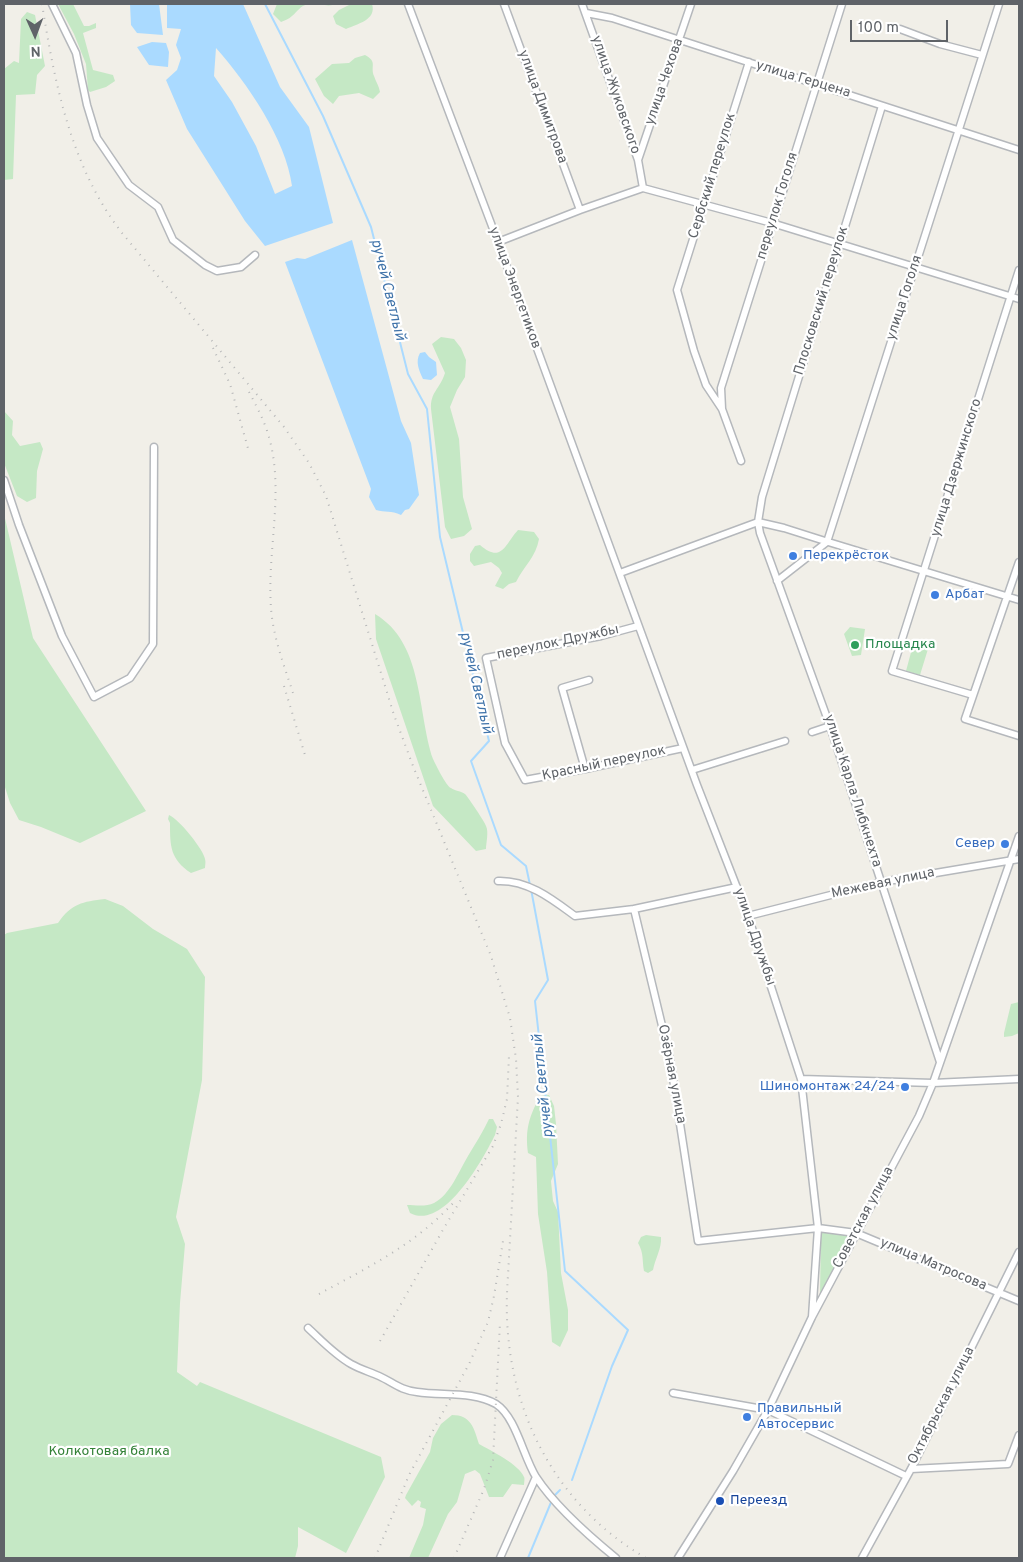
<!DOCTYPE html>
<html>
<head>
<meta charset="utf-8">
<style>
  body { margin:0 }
  #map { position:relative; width:1023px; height:1562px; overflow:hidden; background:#f1efe8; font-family:Overpass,sans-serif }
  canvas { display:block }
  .frame { position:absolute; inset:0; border:5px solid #5f6368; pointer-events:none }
  .north { position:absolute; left:10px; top:10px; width:50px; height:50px; -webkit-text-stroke:4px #fff; paint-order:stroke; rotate:178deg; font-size:14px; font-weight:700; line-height:20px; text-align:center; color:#5f6368 }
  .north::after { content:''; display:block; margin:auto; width:18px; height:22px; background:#5f6368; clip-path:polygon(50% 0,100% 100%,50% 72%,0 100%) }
  .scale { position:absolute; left:850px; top:20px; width:98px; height:22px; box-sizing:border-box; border:2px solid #5f6368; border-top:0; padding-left:6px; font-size:15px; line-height:18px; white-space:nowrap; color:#5f6368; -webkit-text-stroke:4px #fff; paint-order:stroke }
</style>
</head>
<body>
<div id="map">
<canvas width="1023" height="1562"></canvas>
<div class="frame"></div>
<div class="north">N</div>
<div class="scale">100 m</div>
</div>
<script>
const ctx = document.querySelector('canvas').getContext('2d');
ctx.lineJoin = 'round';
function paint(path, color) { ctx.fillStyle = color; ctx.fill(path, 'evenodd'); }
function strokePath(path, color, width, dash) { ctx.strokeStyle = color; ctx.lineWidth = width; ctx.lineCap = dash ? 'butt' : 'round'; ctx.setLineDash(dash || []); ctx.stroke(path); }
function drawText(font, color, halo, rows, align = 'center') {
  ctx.font = font + ' Overpass,sans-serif'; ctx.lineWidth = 4.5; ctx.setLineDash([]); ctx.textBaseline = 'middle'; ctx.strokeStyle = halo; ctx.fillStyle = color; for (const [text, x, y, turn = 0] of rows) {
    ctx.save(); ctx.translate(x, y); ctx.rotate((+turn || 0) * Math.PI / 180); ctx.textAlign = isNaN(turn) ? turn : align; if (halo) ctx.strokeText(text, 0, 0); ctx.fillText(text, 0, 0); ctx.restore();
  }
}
const green = new Path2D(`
  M58,4H73L84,26H89L96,23V28L83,33L93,70L113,75L115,81L106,87L90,92L88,90L86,64L74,34Z
  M277,4H337C325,8 320,2 308,4C300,6 298,11 292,16C289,19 285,20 281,22L273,14Z
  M351,4H372C377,20 357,24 346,29L336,24L333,16L339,10Z
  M27,12L35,15L45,66L37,75L35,94L16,95L13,179L4,180V69L14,61L19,63L21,19Z
  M365,55C378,62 370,66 374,76C376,82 379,86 380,92L373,99L359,93L339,96L333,104L324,96L315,79L332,64L349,63L355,58Z
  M441,337L454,339L461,348L466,360L465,377L457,390L450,407L459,439L463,497L472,529L464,536L451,539L445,527L431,409C430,392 440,389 445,373L432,344Z
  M4,411L13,421L12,435L20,446L40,442L43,449L37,471L36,498L27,502L17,496L4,463Z
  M4,514L33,638L146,811L80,843L41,827L19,820L10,803L4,784Z
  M518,530L534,532L539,539C536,557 524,566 516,582L509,584L503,589L495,586L502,573L499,568L491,562L474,566L470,561V554L475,546L480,545C502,564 505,544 518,530Z
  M375,614C424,643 417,711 433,759C436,765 446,786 451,788C455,791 461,791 465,794C468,797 485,822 486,826C489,832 486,843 486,849L476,851L433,806L376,639Z
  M850,627L865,629L861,655L852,656L844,634Z
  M913,645L928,649L920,675L906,671Z
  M169,815C178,818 204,850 205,859C206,862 205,865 205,868L191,873C170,859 170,846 170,823L168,819Z
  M105,899L123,906L153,929L187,949L205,977L202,1080L176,1217L185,1244L180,1303L177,1372L197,1386L200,1382L381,1457L385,1477L346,1553L298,1527V1546L295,1558H4V935L7,933L58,923C72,903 82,902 105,899Z
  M1019,1002V1033L1012,1036L1004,1037V1033L1011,1004Z
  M549,1095L554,1106L556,1124L558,1164L551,1181L553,1201L558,1212L561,1273L568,1310V1330L560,1347L552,1342L547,1272L538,1214L536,1157L528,1153C525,1129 529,1117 540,1096Z
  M489,1119H493L497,1127L495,1135C483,1159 444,1231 410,1213L407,1205C415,1205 426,1207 434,1203C450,1195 459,1171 468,1156C475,1144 483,1132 489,1119Z
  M821,1231L851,1235L820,1295Z
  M646,1235L661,1237C662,1248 655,1259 653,1270L648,1273L644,1271C642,1261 644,1253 638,1243L641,1237Z
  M452,1415C471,1415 474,1428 479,1444C490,1450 520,1465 524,1477C525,1478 524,1484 524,1485L512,1484L503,1497H489L480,1474L475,1470L465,1474L457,1502L448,1514L428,1558H409L423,1525L426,1509L420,1507L421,1502L418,1500L412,1506L405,1498L406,1495L430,1452L433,1438L441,1424Z`);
const water = new Path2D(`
  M130,4H159L163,35L137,33L131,25Z
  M167,4H243L280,87L309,127L333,223L265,246L245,221L187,129L166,80L177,70L181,58L176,45L181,29L167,28ZM216,48C247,83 286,139 292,186L275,194L256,146L232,102L214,76Z
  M152,42L166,43L169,52L168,67L149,65L137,47Z
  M352,240L401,421L411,443L419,495L409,509L405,510L401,515C391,510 385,513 376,510L369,497L371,489L285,262L297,258L305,259Z
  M425,352L429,357L436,362L437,375L431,380L423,379C419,370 415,362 420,353Z`);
const stream = new Path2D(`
  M265,4L323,116L371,227L408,374L427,409L440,537L489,741L471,761L501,845L526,866L530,885
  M531,889L548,980L535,1001L565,1271L628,1330L612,1366L572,1480
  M554,1496L560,1490
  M528,1558L552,1500`);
const minor = new Path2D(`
  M52,4L76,53L87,105L97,138L129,185L158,207L173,240L205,265L217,271L241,267L255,255
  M408,4L498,242L697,785L748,916L801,1079L818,1228L812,1317
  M504,4L580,210
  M582,4L638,160L643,188
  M586,13L612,18L680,40L1019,150
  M900,29L940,44L982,55
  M882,106L762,497L758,522L760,533L830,726L940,1062
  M638,160L691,4
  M643,188L772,223L1019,299
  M498,242L580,210L643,188
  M722,409L721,388L842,4
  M741,461L722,409L706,385L694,351L677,290L749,62
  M4,480L19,525L62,636L94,697L130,678L153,644L154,447
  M1019,562L965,719L1019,736
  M620,573L758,522L784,528L825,541L1019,600
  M777,581L827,542L999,4
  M638,626L601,636L486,658L505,743L525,780L585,769L683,748
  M973,695L892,671L1019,270
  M812,732L830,726
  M585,769L562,688L589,680
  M692,770L785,741
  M498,881C528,880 552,899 575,916L634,909L737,887
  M634,909L670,1059L698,1241L818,1228L856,1233L1019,1301
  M748,916L882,882L1019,859
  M801,1079L933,1083L1019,1079
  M308,1328C322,1341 335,1355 351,1364C360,1369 370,1372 379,1376C394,1383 400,1390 417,1392C443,1396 473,1391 496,1404C516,1417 523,1456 536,1477C555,1506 589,1536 616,1558
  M673,1393L768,1410L906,1476
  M911,1469L1008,1464L1019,1435
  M500,1558L536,1477
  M678,1558L733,1471L768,1410L812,1317L919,1116L933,1083L1019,836
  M862,1558L911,1469L1019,1252`);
const rail = new Path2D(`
  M42,4C55,85 71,167 122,233L284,427L309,463L326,496L394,715L413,766L491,956L510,1018L516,1059L518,1097L507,1293C503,1402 551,1503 646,1558
  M213,348L230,384L249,452
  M249,392C258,409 267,426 271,445C283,498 267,553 271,608C273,637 284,665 293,693
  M284,686L305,755
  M319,1294C369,1267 416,1244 455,1201
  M380,1341L444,1228L493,1146L501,1124L507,1099L509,1056
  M375,1558L409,1475L469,1364L488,1322L494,1296L503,1241
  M454,1558L484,1489L493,1460L500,1323`);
const markers = [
  [793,556,5,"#3f7fe0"],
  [935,595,5,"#3f7fe0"],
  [855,645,5,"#2e9e5b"],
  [1005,844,5,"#3f7fe0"],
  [905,1087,5,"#3f7fe0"],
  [747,1417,5,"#3f7fe0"],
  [720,1501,5,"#1a4fb4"]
];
const streetNames = [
  ["улица Герцена",803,80,17],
  ["улица Чехова",665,82,-71],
  ["улица Жуковского",615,95,71],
  ["улица Димитрова",542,107,70],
  ["Сербский переулок",713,176,-73],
  ["переулок Гоголя",778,206,-73],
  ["улица Энергетиков",514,288,70],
  ["улица Гоголя",905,298,-72],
  ["Плосковский переулок",822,301,-73],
  ["улица Дзержинского",957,468,-73],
  ["переулок Дружбы",558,643,-12],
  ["Красный переулок",604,764,-12],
  ["улица Карла Либкнехта",852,791,72],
  ["Межевая улица",883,884,-12],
  ["улица Дружбы",754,937,71],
  ["Озёрная улица",671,1074,79],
  ["Советская улица",864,1218,-62],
  ["улица Матросова",933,1265,23],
  ["Октябрьская улица",942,1406,-63]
];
const shopNames = [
  ["Перекрёсток",803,556],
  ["Арбат",945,595],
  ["Север",995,844,"right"],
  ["Шиномонтаж 24/24",895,1087,"right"],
  ["Правильный",757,1409],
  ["Автосервис",757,1425]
];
const leisureNames = [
  ["Площадка",865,645]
];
const parkNames = [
  ["Колкотовая балка",109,1452]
];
const transitNames = [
  ["Переезд",730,1501]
];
const waterNames = [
  ["ручей Светлый",387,290,76],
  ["ручей Светлый",475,683,77],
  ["ручей Светлый",544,1086,-96]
];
paint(green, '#c5e8c5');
paint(water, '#aadaff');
strokePath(stream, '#aadaff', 2);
strokePath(minor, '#b5b8bc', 9);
strokePath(minor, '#fff', 6);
strokePath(rail, '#b6b7b8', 2, [1, 6]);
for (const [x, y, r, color] of markers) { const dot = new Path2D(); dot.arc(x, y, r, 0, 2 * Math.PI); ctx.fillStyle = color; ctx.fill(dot); strokePath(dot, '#fff', 2); }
drawText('14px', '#5f6368', '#fff', streetNames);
drawText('14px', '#366cbe', '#fff', shopNames, 'left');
drawText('14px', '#27864d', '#fff', leisureNames, 'left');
drawText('14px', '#348238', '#fff', parkNames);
drawText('14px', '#164399', '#fff', transitNames, 'left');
drawText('italic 15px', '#4174aa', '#fff', waterNames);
</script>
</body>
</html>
